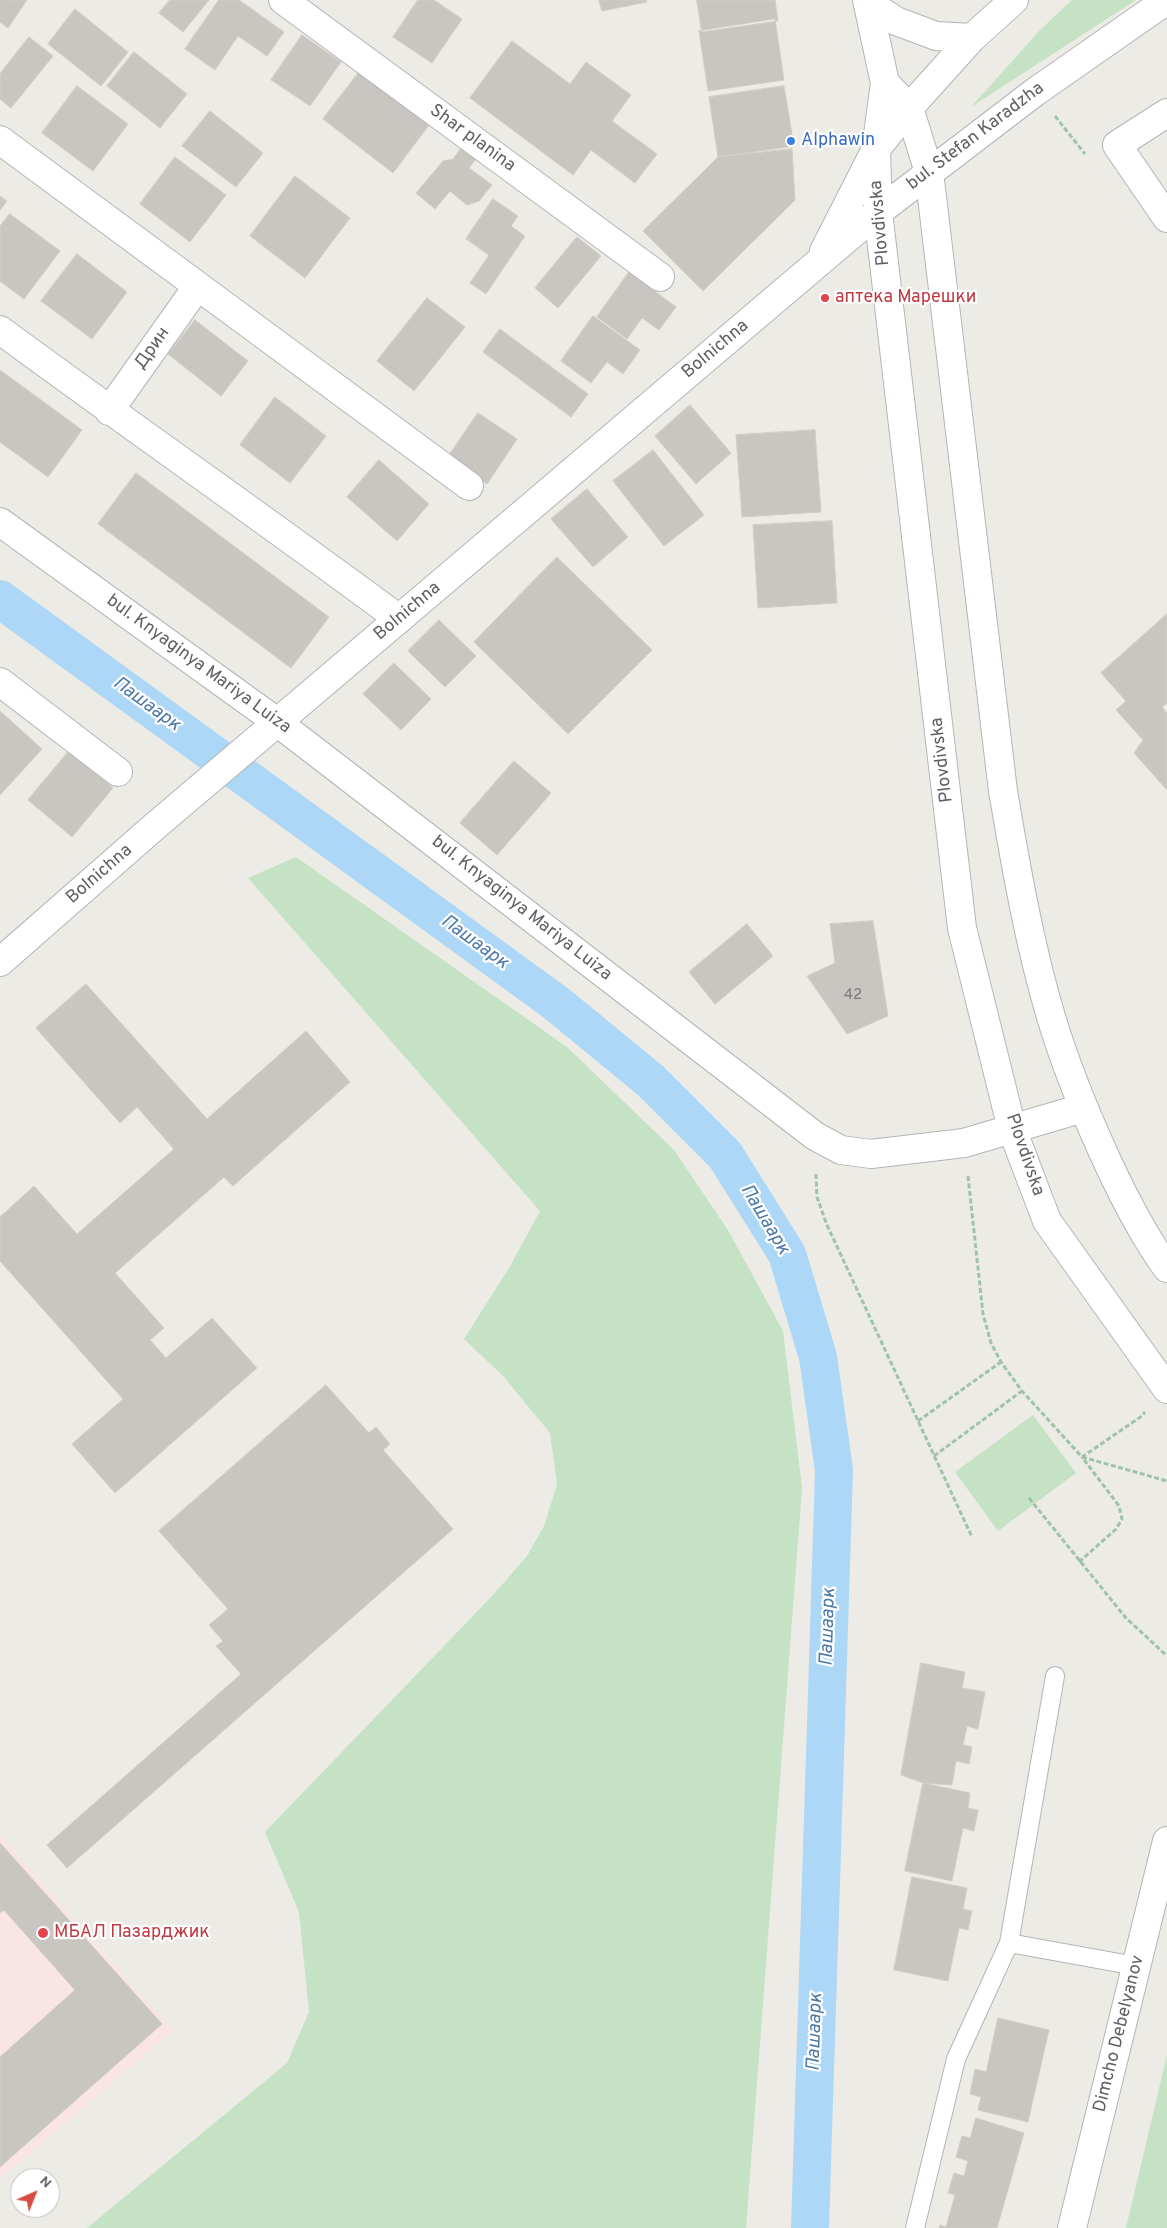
<!DOCTYPE html>
<html>
<head>
<meta charset="utf-8">
<style>
  body { margin:0 }
  #map { position:relative; width:1167px; height:2228px; overflow:hidden; background:#edebe5; font-family:Overpass,sans-serif }
  canvas { display:block }
  .north { position:absolute; left:10px; top:2168px; width:50px; height:50px; box-sizing:border-box; background:#fff; border:1px solid #bebfc1; border-radius:50%; rotate:44deg; font-size:14px; font-weight:700; line-height:20px; text-align:center; color:#5d6064 }
  .north::after { content:''; display:block; margin:auto; width:18px; height:22px; background:#d64c42; clip-path:polygon(50% 0,100% 100%,50% 72%,0 100%) }
</style>
</head>
<body>
<div id="map">
<canvas width="1167" height="2228"></canvas>
<div class="north">N</div>
</div>
<script>
const ctx = document.querySelector('canvas').getContext('2d');
ctx.lineJoin = 'round';
function paint(path, color) { ctx.fillStyle = color; ctx.fill(path, 'evenodd'); }
function strokePath(path, color, width, dash) { ctx.strokeStyle = color; ctx.lineWidth = width; ctx.lineCap = dash ? 'butt' : 'round'; ctx.setLineDash(dash || []); ctx.stroke(path); }
function drawText(font, color, halo, rows, align = 'center') {
  ctx.font = font + ' Overpass,sans-serif'; ctx.lineWidth = 4.5; ctx.setLineDash([]); ctx.textBaseline = 'middle'; ctx.strokeStyle = halo; ctx.fillStyle = color; for (const [text, x, y, turn = 0] of rows) {
    ctx.save(); ctx.translate(x, y); ctx.rotate((+turn || 0) * Math.PI / 180); ctx.textAlign = isNaN(turn) ? turn : align; if (halo) ctx.strokeText(text, 0, 0); ctx.fillText(text, 0, 0); ctx.restore();
  }
}
const medical = new Path2D(`
  M0,1835L173,2031L0,2179Z`);
const green = new Path2D(`
  M1072,0H1136L971,107L1041,29Z
  M296,857L567,1047L674,1150L728,1230L783,1331L802,1488L746,2228H87L287,2063L309,2012L299,1912L265,1832L493,1595L527,1556L544,1526L557,1484L550,1433L503,1376L464,1339L509,1268L540,1211L248,878Z
  M1033,1415L1076,1473L998,1531L955,1472Z
  M1167,2055V2228H1126Z`);
const canal = new Path2D(`
  M0,599L556,1003L651,1081L725,1155L787,1254L818,1357L834,1470L810,2228`);
const building = new Path2D(`
  M0,0H27L8,28L0,22Z
  M170,0H209L183,32L159,13Z
  M219,0H239L284,32L267,56L238,36L215,70L185,49Z
  M418,0H434L462,19L432,63L393,37Z
  M599,0H646L647,2L602,11Z
  M697,0H775L778,21L702,32Z
  M75,9L128,52L101,86L48,44Z
  M775,19L784,80L708,91L699,31Z
  M302,35L341,62L310,106L271,80Z
  M29,37L53,56L11,108L0,99V74Z
  M512,41L570,84L586,62L631,95L612,121L657,154L635,183L591,150L573,175L470,98Z
  M134,52L187,94L160,128L107,86Z
  M359,72L429,125L393,173L323,119Z
  M77,86L128,124L93,171L42,133Z
  M784,86L794,146L718,157L709,97Z
  M210,111L263,153L236,187L182,146Z
  M464,144L479,155L469,168L492,185L479,201L467,205L450,191L435,209L416,193L443,161L453,159Z
  M792,149L795,200L703,291L643,231L718,157Z
  M175,157L226,195L190,242L140,204Z
  M295,176L350,218L305,278L250,236Z
  M0,196L7,201L0,210Z
  M493,199L518,216L511,226L525,236L486,294L470,283L489,255L466,239Z
  M10,214L60,251L24,299L0,281V226Z
  M577,237L601,256L558,308L535,288Z
  M77,254L127,292L92,339L41,301Z
  M629,272L676,307L659,330L642,318L627,339L597,317Z
  M427,298L465,327L414,391L377,361Z
  M593,316L640,350L623,374L607,362L591,383L561,361Z
  M195,320L248,361L221,396L168,354Z
  M500,329L588,394L571,417L483,352Z
  M0,370L82,430L48,477L0,442Z
  M275,397L326,436L290,483L240,445Z
  M690,405L731,453L696,484L655,436Z
  M478,413L517,439L487,484L448,457Z
  M815,430L821,512L742,517L736,435Z
  M653,450L704,515L664,546L613,481Z
  M379,460L429,504L397,541L347,497Z
  M136,473L329,617L291,668L98,524Z
  M587,489L628,537L593,567L551,519Z
  M832,521L837,603L758,608L753,525Z
  M557,557L652,650L568,734L474,642Z
  M1167,614V703L1162,707L1167,713V790L1134,753L1143,740L1116,710L1126,701L1101,673Z
  M439,620L476,656L445,687L408,651Z
  M394,663L431,699L401,730L363,694Z
  M0,711L42,749L0,795Z
  M69,751L113,788L72,837L28,800Z
  M514,761L551,793L497,855L460,823Z
  M873,921L888,1016L847,1034L807,976L835,963L830,924Z
  M747,924L773,956L715,1004L689,972Z
  M86,984L207,1119L306,1031L350,1082L233,1186L224,1177L115,1273L164,1328L150,1340L166,1358L212,1318L257,1368L115,1493L72,1444L123,1399L0,1261V1217L34,1186L77,1234L174,1149L137,1107L120,1123L36,1028Z
  M326,1385L369,1433L376,1427L390,1444L383,1450L453,1529L67,1868L47,1845L241,1674L216,1646L223,1641L209,1625L228,1609L159,1531Z
  M921,1663L965,1672L962,1688L985,1692L978,1729L967,1726L963,1745L972,1747L969,1764L956,1761L952,1785L923,1783L901,1775Z
  M923,1783L970,1793L968,1808L978,1810L974,1831L963,1828L952,1881L905,1871Z
  M0,1843L162,2024L0,2167V2057L75,1990L4,1910L0,1913Z
  M912,1877L967,1888L963,1909L972,1911L968,1930L959,1928L948,1981L894,1970Z
  M998,2018L1049,2030L1028,2122L978,2110L981,2097L970,2094L975,2069L986,2072Z
  M976,2118L1024,2133L997,2228H939L940,2225L946,2227L955,2195L948,2193L954,2173L964,2176L968,2161L956,2157L962,2136L970,2138Z`);
const path = new Path2D(`
  M1055,116L1085,154
  M816,1174L817,1197L827,1225L972,1537
  M968,1176L983,1314L991,1343L1001,1362L1022,1391L1082,1457L1142,1416L1145,1412
  M918,1421L1001,1362
  M934,1456L1022,1391
  M1082,1457L1167,1481
  M1029,1498L1126,1618L1167,1656
  M1079,1562L1116,1529L1122,1519L1119,1506L1082,1457`);
const service = new Path2D(`
  M1055,1676L1009,1943L1136,1966
  M915,2228L956,2059L1009,1943`);
const minor = new Path2D(`
  M283,0L660,277
  M1167,113L1117,145L1167,218
  M0,140L469,486
  M0,330C132,427 267,521 399,619
  M109,411L197,287
  M0,682L118,772`);
const tertiary = new Path2D(`
  M867,0L885,83L876,149L878,212L962,928L1012,1129L1047,1221L1167,1389
  M868,3L896,21L936,36L972,38
  M885,83L909,108L929,172L1003,791C1016,867 1029,943 1051,1017C1065,1063 1083,1108 1103,1152C1121,1192 1141,1232 1167,1268
  M824,251L876,149L909,108L972,38L1014,0
  M0,522L277,722L815,1136L841,1150L871,1154L964,1143L1083,1108
  M0,962L154,827L878,212L1035,92L1167,0
  M1072,2228L1167,1841`);
const markers = [
  [791,141,5,"#3f7fe0"],
  [825,298,5,"#e0444e"],
  [43,1933,6,"#e0444e"]
];
const numberNames = [
  ["42",853,996]
];
const streetNames = [
  ["bul. Stefan Karadzha",976,137,-37],
  ["Shar planina",472,139,36],
  ["Plovdivska",881,223,-95],
  ["Дрин",153,349,-55],
  ["Bolnichna",716,350,-40],
  ["Bolnichna",408,612,-40],
  ["bul. Knyaginya Mariya Luiza",198,665,36],
  ["Plovdivska",943,760,-97],
  ["Bolnichna",100,875,-41],
  ["bul. Knyaginya Mariya Luiza",521,909,38],
  ["Plovdivska",1024,1155,71],
  ["Dimcho Debelyanov",1120,2034,-76]
];
const shopNames = [
  ["Alphawin",801,141]
];
const healthNames = [
  ["аптека Марешки",835,298],
  ["МБАЛ Пазарджик",54,1933]
];
const waterNames = [
  ["Пашаарк",146,705,36],
  ["Пашаарк",474,943,36],
  ["Пашаарк",764,1220,59],
  ["Пашаарк",829,1627,-88],
  ["Пашаарк",816,2032,-88]
];
paint(medical, '#f9e5e3');
paint(green, '#c5e2c4');
strokePath(canal, '#add7f6', 38);
paint(building, '#c9c6c2');
strokePath(building, '#d2cdc4', 1);
strokePath(service, '#b2b5b8', 20);
strokePath(minor, '#b2b5b8', 30);
strokePath(tertiary, '#b2b5b8', 30);
strokePath(path, '#9ec3a8', 3, [5, 2.5]);
strokePath(service, '#fff', 18);
strokePath(minor, '#fff', 28);
strokePath(tertiary, '#fff', 28);
for (const [x, y, r, color] of markers) { const dot = new Path2D(); dot.arc(x, y, r, 0, 2 * Math.PI); ctx.fillStyle = color; ctx.fill(dot); strokePath(dot, '#fff', 2); }
drawText('15px', '#787a7c', null, numberNames);
drawText('18px', '#5d6064', '#fff', streetNames);
drawText('18px', '#366cbe', '#fff', shopNames, 'left');
drawText('18px', '#be3a42', '#fff', healthNames, 'left');
drawText('italic 19px', '#4c78a6', '#fff', waterNames);
</script>
</body>
</html>
